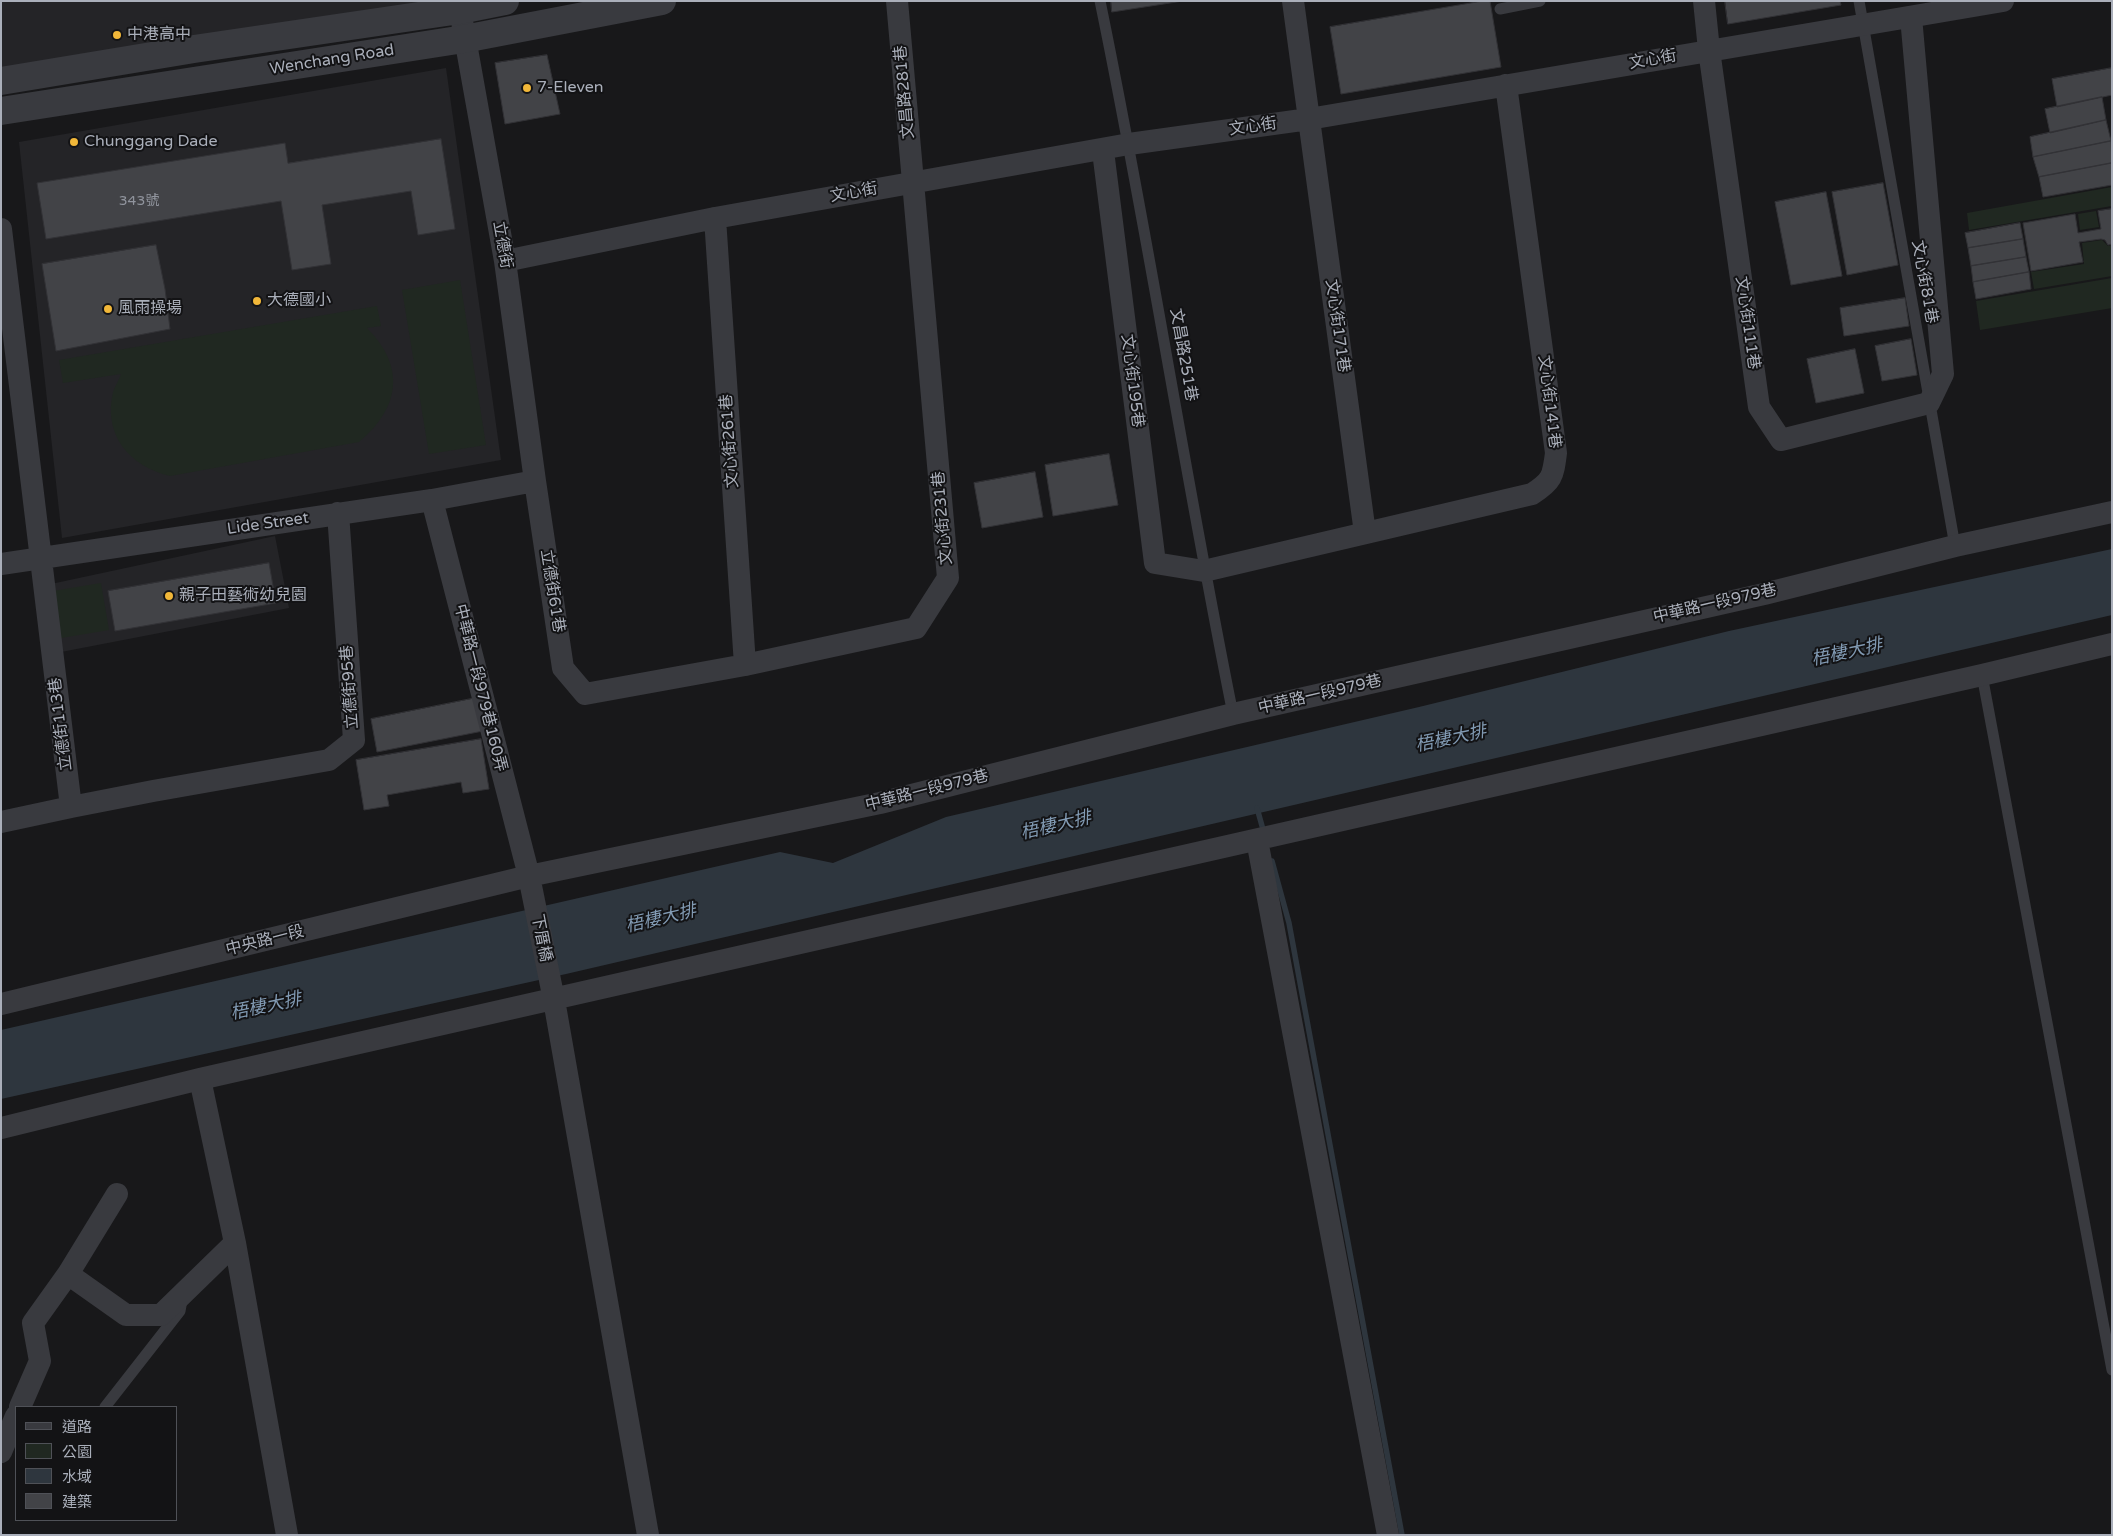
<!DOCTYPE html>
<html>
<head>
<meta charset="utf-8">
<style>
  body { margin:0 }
  #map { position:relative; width:2113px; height:1536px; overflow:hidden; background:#18181a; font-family:"Varela Round","Noto Sans TC",sans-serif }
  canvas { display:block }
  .frame { position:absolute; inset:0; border:2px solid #aaafba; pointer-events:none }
  .legend { position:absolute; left:15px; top:1406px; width:162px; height:115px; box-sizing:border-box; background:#131315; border:1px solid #4f5157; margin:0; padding:6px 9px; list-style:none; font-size:15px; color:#aaafba }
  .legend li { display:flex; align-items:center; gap:10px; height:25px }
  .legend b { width:25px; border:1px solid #4f5157 }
</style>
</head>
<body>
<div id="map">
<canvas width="2113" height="1536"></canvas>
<div class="frame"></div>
<ul class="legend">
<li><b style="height:6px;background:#393a3f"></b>道路</li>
<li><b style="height:14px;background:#202821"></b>公園</li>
<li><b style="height:14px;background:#2e363e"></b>水域</li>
<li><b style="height:14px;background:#424347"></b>建築</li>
</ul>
</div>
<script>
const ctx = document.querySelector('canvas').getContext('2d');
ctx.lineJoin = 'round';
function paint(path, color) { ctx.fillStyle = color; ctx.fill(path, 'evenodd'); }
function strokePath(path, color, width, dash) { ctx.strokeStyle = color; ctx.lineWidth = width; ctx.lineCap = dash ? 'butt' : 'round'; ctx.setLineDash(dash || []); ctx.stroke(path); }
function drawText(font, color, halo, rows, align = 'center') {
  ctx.font = font + ' "Varela Round","Noto Sans TC",sans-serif'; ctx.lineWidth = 4; ctx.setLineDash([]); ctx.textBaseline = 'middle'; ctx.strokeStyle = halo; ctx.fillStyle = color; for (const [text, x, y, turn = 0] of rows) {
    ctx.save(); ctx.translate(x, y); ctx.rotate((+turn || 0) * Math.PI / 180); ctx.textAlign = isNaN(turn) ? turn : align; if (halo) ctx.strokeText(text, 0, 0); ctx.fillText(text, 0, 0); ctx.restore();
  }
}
const built = new Path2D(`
  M1,1H464L1,69Z
  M446,68L501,460L62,538L19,142Z
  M275,536L289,608L56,653L51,584Z`);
const green = new Path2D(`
  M2112,187V206L1969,230L1967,213Z
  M2096,211L2099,227L2080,230L2078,214Z
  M2102,240L2108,246L2112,245V276L2034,289L2031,272L2084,264L2082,243Z
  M2112,278V308L1980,330L1976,301Z
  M460,280L486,445L429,454L402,290Z
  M377,306L381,326L367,328C406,367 400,408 359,442L170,476C129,466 103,435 113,392C115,386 119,380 121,374L63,383L59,360Z
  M101,583L109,630L61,638L53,591Z`);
const water = new Path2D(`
  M2112,549V615L566,974L1,1099V1030L780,852L833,863L946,817L1419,707L1729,631Z`);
const stream = new Path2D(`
  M1257,808L1264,833
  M1272,861L1289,923L1402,1535`);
const building = new Path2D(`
  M1111,1H1183L1112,12Z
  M1483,1H1490L1501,67L1341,94L1330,27Z
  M1725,1H1840L1841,5L1728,24Z
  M547,55L560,114L505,124L495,63Z
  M2112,68V95L2057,107L2052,79Z
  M2102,97L2106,120L2050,133L2045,109Z
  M2106,120L2111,141L2033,157L2030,137Z
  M441,139L455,229L418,235L411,191L322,205L331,264L292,270L281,201L46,239L37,183L285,143L288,163Z
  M2111,141L2112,163L2039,177L2033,157Z
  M2112,163V185L2043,197L2039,177Z
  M1883,183L1898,265L1847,275L1832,192Z
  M1826,192L1842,276L1791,285L1775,202Z
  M2112,209V244L2108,245L2105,240L2101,239L2079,242L2083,262L2031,271L2023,223L2075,214L2078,233L2101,229L2098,211Z
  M2020,223L2023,239L1968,248L1965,233Z
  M2023,239L2026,257L1971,266L1968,248Z
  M156,245L165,289L170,329L56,351L42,264Z
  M2026,257L2029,272L1973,282L1971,266Z
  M2029,272L2031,289L1976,299L1973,282Z
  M1905,298L1909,326L1844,336L1840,308Z
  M1911,339L1917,375L1882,381L1875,346Z
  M1855,349L1864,393L1816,403L1807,359Z
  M1109,454L1118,505L1053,516L1045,465Z
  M1035,472L1043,517L982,528L974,483Z
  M269,563L276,603L115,631L108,591Z
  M476,698L483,731L377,752L371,719Z
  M481,739L489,789L463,793L461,782L387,795L389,806L364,810L356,760Z`);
const service = new Path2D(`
  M1100,1C1149,238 1185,477 1233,714
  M1859,1L1955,546
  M1500,9L1540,1
  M1982,675L2112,1370
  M105,1407L180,1311L182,1300`);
const minor = new Path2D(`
  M1293,1L1365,533
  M1704,1L1709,50L1759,407L1781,440L1929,403L1943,374L1911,17
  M460,10L505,261L535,481L563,668L585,694L745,665L916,628L948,578L897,1
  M1103,151L1155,563L1204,571L1532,494C1552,481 1553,477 1556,453L1506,85
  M715,218L745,665
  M1,229L71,807L153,791L329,760L354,740L338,513
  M505,261L715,218L1129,144L1309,119L2003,1
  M432,500L529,876L554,1000L648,1535
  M1,564L432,500L535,481
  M1,822L71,807
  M1257,840L1388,1535
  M1,1004L529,876L880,803L1233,714L1764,594L1955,546L2112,512
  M200,1079L235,1243L287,1535
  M1,1128L200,1079L1982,675L2112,644
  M68,1274L126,1315H161L235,1243
  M20,1407L40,1361L33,1323L68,1274L117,1194
  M1,1452L16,1416`);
const tertiary = new Path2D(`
  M1,81L194,49L460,10L505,1
  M1,111L464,39L662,1`);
const markers = [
  [117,35,5,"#f1b739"],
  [527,88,5,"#f1b739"],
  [74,142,5,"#f1b739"],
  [257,301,5,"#f1b739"],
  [108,309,5,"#f1b739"],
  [169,596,5,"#f1b739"]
];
const numberNames = [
  ["343號",139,201]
];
const poiNames = [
  ["中港高中",127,35],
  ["7-Eleven",537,88],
  ["Chunggang Dade",84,142],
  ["大德國小",267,301],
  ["風雨操場",118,309],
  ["親子田藝術幼兒園",179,596]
];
const streetNames = [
  ["Wenchang Road",332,60,-9],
  ["文心街",1653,60,-10],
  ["文昌路281巷",905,92,-95],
  ["文心街",1253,127,-8],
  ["文心街",854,193,-10],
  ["立德街",502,245,80],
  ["文心街81巷",1924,282,80],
  ["文心街111巷",1747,323,82],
  ["文心街171巷",1337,326,82],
  ["文昌路251巷",1183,355,80],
  ["文心街195巷",1132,381,83],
  ["文心街141巷",1549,402,83],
  ["文心街261巷",730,441,-94],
  ["文心街231巷",943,518,-95],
  ["Lide Street",268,524,-8],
  ["立德街61巷",552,591,81],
  ["中華路一段979巷",1715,604,-13],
  ["立德街95巷",350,687,-94],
  ["中華路一段979巷160弄",480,688,76],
  ["中華路一段979巷",1320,695,-13],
  ["立德街113巷",61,724,-97],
  ["中華路一段979巷",927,791,-14],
  ["下厝橋",541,938,79],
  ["中央路一段",265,941,-14]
];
const waterNames = [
  ["梧棲大排",1847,653,-12],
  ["梧棲大排",1451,739,-12],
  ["梧棲大排",1056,826,-13],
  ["梧棲大排",661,919,-13],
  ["梧棲大排",266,1007,-12]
];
paint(built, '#242427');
paint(green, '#202821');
paint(water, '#2e363e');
strokePath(stream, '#2e363e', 5.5);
paint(building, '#424347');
strokePath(building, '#323236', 1);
strokePath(service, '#393a3f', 11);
strokePath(minor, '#393a3f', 22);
strokePath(tertiary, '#393a3f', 28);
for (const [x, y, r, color] of markers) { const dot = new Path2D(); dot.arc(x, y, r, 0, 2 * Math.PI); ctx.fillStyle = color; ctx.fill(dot); strokePath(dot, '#131315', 2); }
drawText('14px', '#90949d', null, numberNames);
drawText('16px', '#aaafba', '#131315', poiNames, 'left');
drawText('16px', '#aaafba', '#131315', streetNames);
drawText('italic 18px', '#829bb4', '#131315', waterNames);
</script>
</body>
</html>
